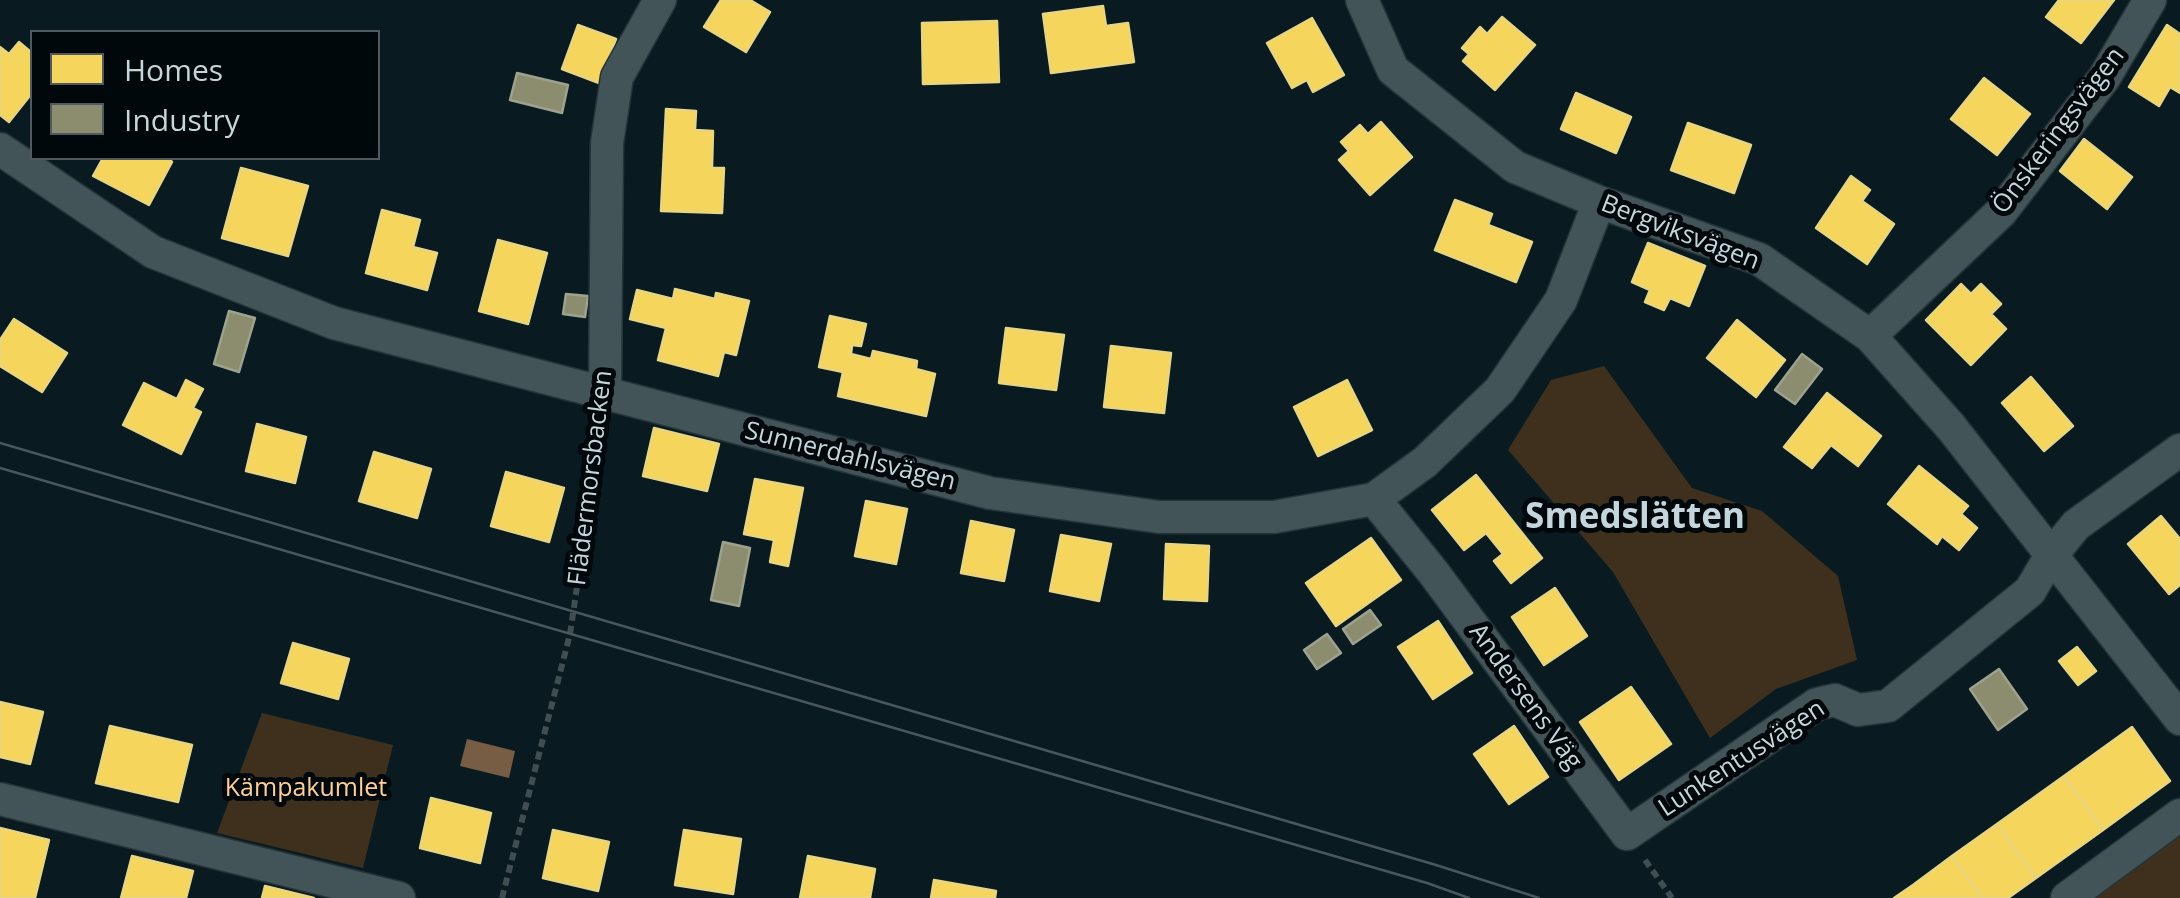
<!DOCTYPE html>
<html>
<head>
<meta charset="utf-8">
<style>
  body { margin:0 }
  #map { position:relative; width:2180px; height:898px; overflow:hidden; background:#091b20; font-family:"Open Sans",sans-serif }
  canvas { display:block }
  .legend { position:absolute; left:30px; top:30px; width:350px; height:130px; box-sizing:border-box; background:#00080c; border:2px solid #4e5a5f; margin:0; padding:12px 18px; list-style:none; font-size:30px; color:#c4d6dc }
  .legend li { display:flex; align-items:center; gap:20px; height:50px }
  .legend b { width:50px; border:2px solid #4e5a5f }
</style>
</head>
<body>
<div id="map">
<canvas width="2180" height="898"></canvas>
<ul class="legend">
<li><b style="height:28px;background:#f6d55c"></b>Homes</li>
<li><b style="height:28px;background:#8c8c6e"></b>Industry</li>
</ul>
</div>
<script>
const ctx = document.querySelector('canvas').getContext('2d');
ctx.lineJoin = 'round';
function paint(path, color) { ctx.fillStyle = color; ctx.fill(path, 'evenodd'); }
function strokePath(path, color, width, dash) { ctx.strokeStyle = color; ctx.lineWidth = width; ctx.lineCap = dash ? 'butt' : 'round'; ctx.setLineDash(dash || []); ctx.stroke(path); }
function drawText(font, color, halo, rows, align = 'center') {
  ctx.font = font + ' "Open Sans",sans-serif'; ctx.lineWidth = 10; ctx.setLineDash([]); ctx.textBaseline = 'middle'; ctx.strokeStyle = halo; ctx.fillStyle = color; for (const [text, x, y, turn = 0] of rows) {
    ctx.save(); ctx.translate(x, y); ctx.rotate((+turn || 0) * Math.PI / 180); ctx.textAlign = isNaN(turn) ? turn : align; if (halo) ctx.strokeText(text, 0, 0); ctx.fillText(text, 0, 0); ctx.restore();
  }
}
const green = new Path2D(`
  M1604,366L1692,488L1762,511L1838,576L1857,660L1776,689L1710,738L1613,572L1508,450L1551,380Z
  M262,713L393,745L363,868L217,833Z
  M2180,833V898H2091Z`);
const water = new Path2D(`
  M467,739L515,751L509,778L460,766Z`);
const homes = new Path2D(`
  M721,0H750L770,12L746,52L704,27Z
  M2059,0H2114L2081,43L2046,17Z
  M1103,6L1106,26L1128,23L1134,62L1051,73L1043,14Z
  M1502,17L1535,45L1495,90L1463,61L1469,54L1462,48L1480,27L1487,34Z
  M1312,18L1344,75L1313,92L1307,80L1292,88L1267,43Z
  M997,21L999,82L923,84L922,23Z
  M578,25L616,39L599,83L562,69Z
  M2167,25L2180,34V93L2170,87L2159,106L2129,87Z
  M19,42L32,53V93L9,122L0,115V47L9,54Z
  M1984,78L2030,114L1997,155L1951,119Z
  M1576,93L1631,117L1616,153L1561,129Z
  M666,109L696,111L695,130L713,131L712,168H724L722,213L661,211Z
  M1381,122L1412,157L1370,195L1339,160L1349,151L1341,142L1360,125L1368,134Z
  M1688,123L1751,145L1734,193L1671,170Z
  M2084,139L2132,177L2107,209L2060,171Z
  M103,158H168L172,162L149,205L93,176Z
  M241,168L308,186L288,256L222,238Z
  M1851,176L1870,190L1862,201L1894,224L1867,264L1816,228Z
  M1455,200L1492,214L1488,225L1532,242L1516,282L1435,250Z
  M382,210L420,220L413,247L437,253L427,290L366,273Z
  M498,240L547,253L528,324L479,311Z
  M1648,243L1705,266L1689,306L1670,298L1664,310L1645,302L1650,290L1632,282Z
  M1961,284L1971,294L1981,284L2001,304L1991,314L2006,329L1971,365L1926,320Z
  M675,289L715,299L716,293L749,301L736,355L724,352L718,376L658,360L666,328L630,319L637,290L673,299Z
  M830,316L866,324L861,346L852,345L851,354L871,359L873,351L917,361L916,369L935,374L926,416L838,396L843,372L819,367Z
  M14,319L67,353L42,392L0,366V340Z
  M1737,320L1785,360L1756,397L1707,358Z
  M1006,328L1064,335L1056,390L999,383Z
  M1111,346L1171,353L1164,413L1104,407Z
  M2031,377L2073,426L2044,451L2002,403Z
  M186,380L203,389L193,408L201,412L181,454L123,425L144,383L177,399Z
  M1347,380L1372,430L1318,456L1294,407Z
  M1827,393L1881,436L1858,466L1831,445L1812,468L1784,447Z
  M257,424L306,437L295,483L246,471Z
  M654,428L719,444L707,491L643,476Z
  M374,452L431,469L417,518L359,501Z
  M1919,466L1968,506L1961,514L1977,528L1959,550L1942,536L1937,544L1888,504Z
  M506,472L564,488L549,542L491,526Z
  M1476,475L1542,558L1511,583L1494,561L1503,554L1486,533L1464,550L1432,510Z
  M755,479L803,488L788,566L770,562L774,540L744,534Z
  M866,501L907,509L896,564L855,556Z
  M2161,516L2180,539V585L2169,594L2128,544Z
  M971,521L1014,530L1004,581L961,573Z
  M1061,535L1111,544L1099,601L1050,591Z
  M1371,538L1401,580L1336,626L1306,583Z
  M1166,544L1209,546L1207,601L1164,599Z
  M1555,588L1587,636L1544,665L1512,617Z
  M1438,621L1472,673L1433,699L1398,647Z
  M293,643L349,659L338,699L281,683Z
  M2077,647L2096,671L2078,685L2059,661Z
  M1631,687L1671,744L1619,780L1580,722Z
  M0,702L43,712L30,764L0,757Z
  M110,726L192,745L178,802L96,783Z
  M1514,726L1548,777L1509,804L1474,754Z
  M2132,727L2170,781L2103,830L2064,776Z
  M2064,776L2103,830L2036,878L1997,824Z
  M431,798L491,813L480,863L420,848Z
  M1997,824L2036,878L2008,898H1982L1952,856Z
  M0,828L49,840L35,898H0Z
  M553,830L609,842L598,891L543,878Z
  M684,830L741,839L733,894L675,885Z
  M132,856L193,871L186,898H121Z
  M808,856L875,869L870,898H800Z
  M1952,856L1982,898H1894L1913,885Z
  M934,880L996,891L995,898H931Z
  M265,886L314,898H262Z`);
const industry = new Path2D(`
  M517,73L568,85L562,113L510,100Z
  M566,294L588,296L585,317L563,314Z
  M229,311L255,318L239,372L214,364Z
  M1802,354L1822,369L1795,404L1775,390Z
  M723,542L750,548L739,606L711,600Z
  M1370,610L1381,625L1353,644L1343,629Z
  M1327,634L1341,653L1317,669L1304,650Z
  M1999,669L2027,709L1998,730L1970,689Z`);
const path = new Path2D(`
  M1645,860L1672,898
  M502,898L570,634L601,425`);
const minor = new Path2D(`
  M1362,0L1393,70L1515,167L1599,202L1759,259L1870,336L1951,427L2180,719
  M0,149L153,252L334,323L990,493L1159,517H1274L1374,499L1425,462L1500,390L1561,300L1599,202
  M1870,336L2001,212L2104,78L2150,0
  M605,394L607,143L617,77L660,0
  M1374,499L1433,572L1627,834L1817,704L1835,700L1858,710L1888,706L2030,591L2050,557L2076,525L2180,450
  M0,799L399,898
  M2067,898L2180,815`);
const tram = new Path2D(`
  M0,443L1436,865L1539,898
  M0,468L1427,883L1469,898`);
const streetNames = [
  ["Önskeringsvägen",2059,131,-53],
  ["Bergviksvägen",1680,233,21],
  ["Sunnerdahlsvägen",850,457,14],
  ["Flädermorsbacken",591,478,-83],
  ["Andersens Väg",1525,697,54],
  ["Lunkentusvägen",1742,759,-33]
];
const parkNames = [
  ["Kämpakumlet",306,789]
];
const districtNames = [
  ["Smedslätten",1635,518]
];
paint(green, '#3f301e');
paint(water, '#765d43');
paint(homes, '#f6d55c');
strokePath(homes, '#e7d582', 2.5);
paint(industry, '#8c8c6e');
strokePath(industry, '#9da28f', 2.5);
strokePath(minor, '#253439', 35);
strokePath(path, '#404e51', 6, [8, 5]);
strokePath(minor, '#425458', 32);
strokePath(tram, '#4a575c', 2.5);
drawText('25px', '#c4d6dc', '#00080c', streetNames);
drawText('25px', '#ffcd9a', '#00080c', parkNames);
drawText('bold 35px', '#c4d6dc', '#00080c', districtNames);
</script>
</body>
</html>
